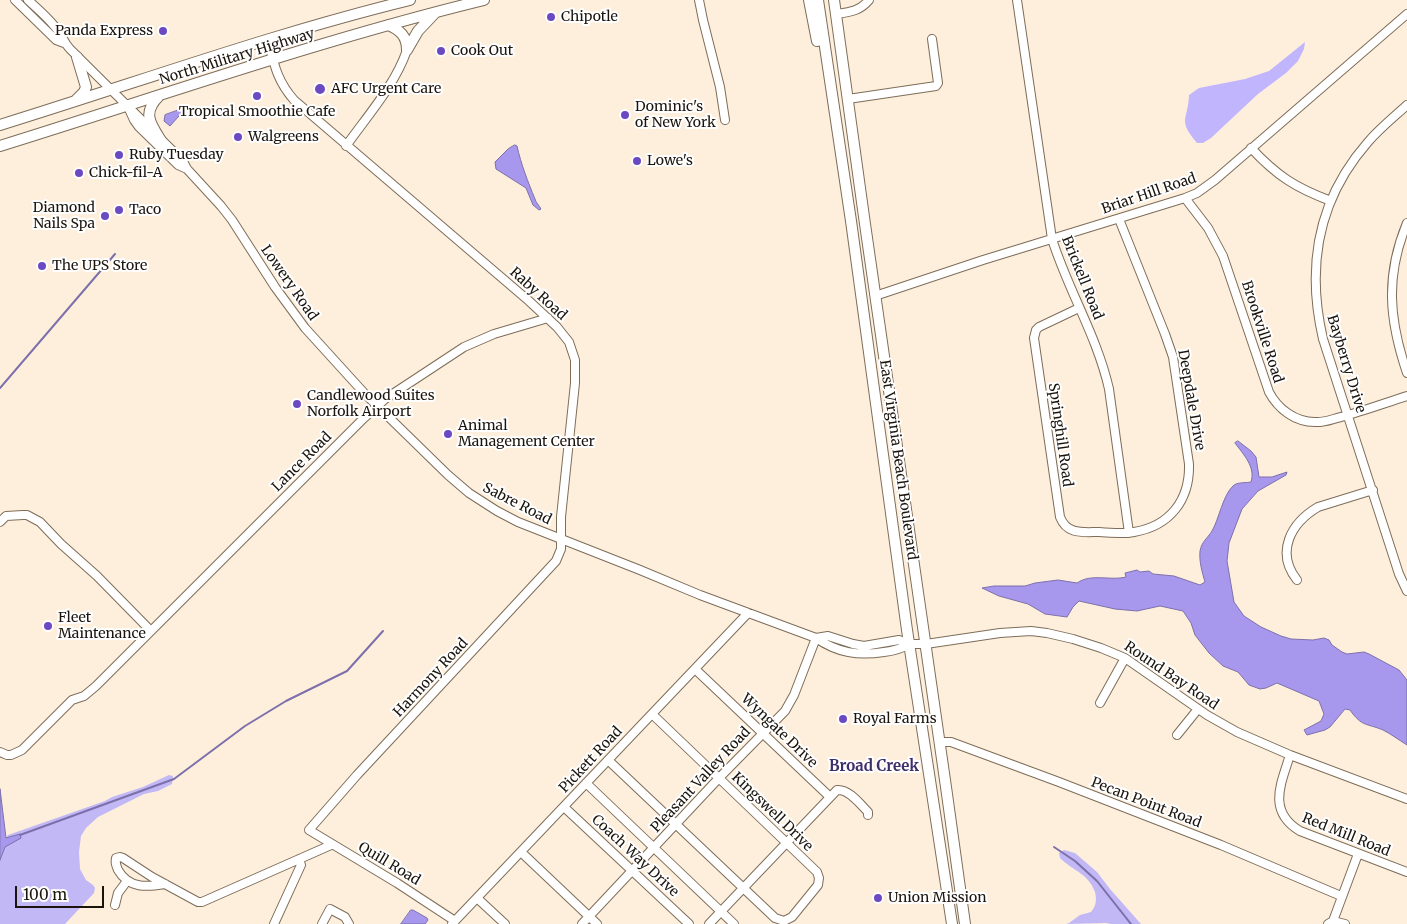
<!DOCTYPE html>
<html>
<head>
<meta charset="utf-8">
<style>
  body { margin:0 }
  #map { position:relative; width:1407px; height:924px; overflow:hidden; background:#feefdd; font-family:Merriweather,serif }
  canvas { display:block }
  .scale { position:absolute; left:15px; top:886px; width:89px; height:22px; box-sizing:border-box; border:2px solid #1a140c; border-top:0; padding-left:6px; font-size:15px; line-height:18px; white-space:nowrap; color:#1a140c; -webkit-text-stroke:4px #fff; paint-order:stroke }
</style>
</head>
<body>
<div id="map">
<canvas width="1407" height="924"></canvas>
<div class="scale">100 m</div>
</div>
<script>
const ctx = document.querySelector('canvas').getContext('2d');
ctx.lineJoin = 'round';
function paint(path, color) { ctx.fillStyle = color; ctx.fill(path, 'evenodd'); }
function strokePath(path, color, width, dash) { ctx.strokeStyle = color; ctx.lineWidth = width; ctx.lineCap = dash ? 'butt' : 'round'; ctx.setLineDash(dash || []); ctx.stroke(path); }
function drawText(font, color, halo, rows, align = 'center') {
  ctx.font = font + ' Merriweather,serif'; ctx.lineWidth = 4; ctx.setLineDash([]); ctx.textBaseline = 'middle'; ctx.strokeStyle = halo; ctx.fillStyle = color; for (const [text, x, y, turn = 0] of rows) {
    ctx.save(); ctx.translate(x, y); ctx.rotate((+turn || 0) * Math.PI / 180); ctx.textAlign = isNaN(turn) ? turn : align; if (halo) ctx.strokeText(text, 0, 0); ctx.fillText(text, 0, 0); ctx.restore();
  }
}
const green = new Path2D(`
  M169,775L173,776L172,784L158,791L144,794L98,817L86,828L81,836L79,852L80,869L86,880L93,885L95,888L94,893L65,924H0V860L5,847L6,838L8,835L105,801L112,797L143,787Z
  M1064,850L1075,853L1097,872L1110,889L1141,924H1111L1106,923L1066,924L1069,923L1080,915L1091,912C1096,906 1097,900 1095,892C1088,873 1073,871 1060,858L1059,853Z`);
const forest = new Path2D(`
  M1305,42L1304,49L1298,61L1286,73L1258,94L1211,138L1203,143H1197C1177,119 1188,121 1189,95L1199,88L1245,79L1269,71Z`);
const water = new Path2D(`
  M187,107L170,126L164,121L165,115Z
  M515,145L517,146C521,164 528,182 535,199C536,203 539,205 541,209L539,210L533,205L526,188L496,169L495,162L508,149Z
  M1238,441L1251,451L1256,457L1259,477H1272L1287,472L1286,475L1258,491L1242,509L1229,543L1227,561L1234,602L1244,616L1261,627L1281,636L1291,639L1313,640L1324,638L1329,640L1332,645L1342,652L1347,654L1364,652L1369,654L1399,670L1407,680V745C1399,740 1391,734 1383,730C1366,723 1362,727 1350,710L1345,709L1330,727L1325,730L1307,735L1304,730L1321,721L1324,714L1319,701L1277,683L1266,688L1260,689L1249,685L1238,672L1223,666L1209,653L1195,635L1191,623L1183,611L1160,606L1137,611L1115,609L1079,601L1073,607L1067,617L1045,614L1028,604L999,596L982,588L994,586H1025L1035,583L1058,580L1077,583C1091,573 1110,581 1126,577L1125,573L1137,570L1140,572L1149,571L1153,574L1174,576L1200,585L1205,582C1202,572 1199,561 1200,551C1202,541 1207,539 1212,531C1219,519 1223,495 1233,486C1236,482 1246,483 1251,482C1256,467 1243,454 1235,443Z
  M0,789L6,838L20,834L21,838L5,847L0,860Z
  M411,910H413L427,918L428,920L425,924H401Z`);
const stream = new Path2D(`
  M0,388L115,254
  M20,835L174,779L245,726L286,701L347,671L383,631
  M1054,847L1075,861L1097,881L1131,924`);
const minor = new Path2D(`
  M15,0L56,40L64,43
  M28,0C39,10 51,20 59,32C63,38 65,44 70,49L183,161L187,169L221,206L232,220L275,287L305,328L365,394L448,475L469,493L497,511L518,522L640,570L700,595L816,638C838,653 858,656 884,652C894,651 901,649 910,644
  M699,0L703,20L720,87L725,120
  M1017,0L1052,239C1068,290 1097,336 1109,389L1129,533
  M836,14C850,12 860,11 869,0
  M268,40C274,64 277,81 294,100L529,301L557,327L569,342L575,360V383L561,517V549L556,561L357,775L309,830L397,883L455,921
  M848,99L936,86L938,83L932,39
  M1407,105C1394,117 1380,128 1368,142C1318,199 1306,266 1323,339L1399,574L1407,591
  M129,109L134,120L139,127L178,165L187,169
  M346,146C368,115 395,85 407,50
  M1251,148C1277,176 1296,188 1331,201
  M1185,198L1208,228L1223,256L1269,392C1278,409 1295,422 1315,422C1324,423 1332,419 1341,417C1363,411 1385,403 1407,396
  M1407,223C1385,276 1389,320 1407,373
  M875,296L983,260L1185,198L1197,193L1215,180L1407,14
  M1079,308L1039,327L1036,330L1034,338L1060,517C1067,535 1083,532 1099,532C1111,533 1123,534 1134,532C1170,526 1190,500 1189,464L1173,357L1165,334L1119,219
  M0,522L6,516L23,515H27L40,522L61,544L97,576L151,631L96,686L84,696L72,700L22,750L11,755H7L0,752
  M1297,580C1275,552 1291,523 1318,507L1373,490
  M151,631L364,418L385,399L464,347L494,334L548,318
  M816,638L828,636L853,644L864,646L899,640L910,644H926L1000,633L1031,631L1047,633L1073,639L1101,648L1125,658L1207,715L1237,732L1290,755L1407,799
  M695,669L830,797
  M1100,703L1125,658
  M1177,735L1198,709
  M940,742H951L1059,782L1221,845L1341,896
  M1290,755C1281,784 1267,811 1300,831L1407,872
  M608,760L775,918L784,921L792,917L818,885L819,878L817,872L652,714
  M586,783L734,924
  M564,807L689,924
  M521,852L597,924
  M165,884C147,887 129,889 118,870C116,865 115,863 116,858L120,857L123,858L152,877L198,902H202L331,845
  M477,898L505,924
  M115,905L118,893L127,881
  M1333,921L1345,924
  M274,924L301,865L299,859
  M322,924L330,909L345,917L349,924
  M452,924L748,613
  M582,924L719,778L785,711L794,695L816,638
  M709,924L837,790C849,789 860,804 868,812V815
  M1328,924L1333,921L1358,854`);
const major = new Path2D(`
  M809,0L817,41
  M818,0L851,221L907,630L952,924
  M834,0L865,224L946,787L965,924
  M388,25C400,30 407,36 407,50
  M407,50L418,31L435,13
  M159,96C143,112 149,122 160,139
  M76,100L84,92L86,87L77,57
  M0,125C136,83 271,34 410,0
  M0,146C161,96 320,40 484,0`);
const markers = [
  [551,17,5,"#6a49c2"],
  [163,31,5,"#6a49c2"],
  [441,51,5,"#6a49c2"],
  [320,89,6,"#6a49c2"],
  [257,96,5,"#6a49c2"],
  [625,115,5,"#6a49c2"],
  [238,137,5,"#6a49c2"],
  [119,155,5,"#6a49c2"],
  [637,161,5,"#6a49c2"],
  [79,173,5,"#6a49c2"],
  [119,210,5,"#6a49c2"],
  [105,216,5,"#6a49c2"],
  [42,266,5,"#6a49c2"],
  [297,404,5,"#6a49c2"],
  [448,434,5,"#6a49c2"],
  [48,626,5,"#6a49c2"],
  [843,719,5,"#6a49c2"],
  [878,898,5,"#6a49c2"]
];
const poiNames = [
  ["Chipotle",561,17],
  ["Panda Express",153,31,"right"],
  ["Cook Out",451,51],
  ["AFC Urgent Care",331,89],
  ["Dominic's",635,107],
  ["of New York",635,123],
  ["Tropical Smoothie Cafe",257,112,"center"],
  ["Walgreens",248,137],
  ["Ruby Tuesday",129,155],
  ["Lowe's",647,161],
  ["Chick-fil-A",89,173],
  ["Diamond",95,208,"right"],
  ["Nails Spa",95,224,"right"],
  ["Taco",129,210],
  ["The UPS Store",52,266],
  ["Candlewood Suites",307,396],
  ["Norfolk Airport",307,412],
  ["Animal",458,426],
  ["Management Center",458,442],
  ["Fleet",58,618],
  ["Maintenance",58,634],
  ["Royal Farms",853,719],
  ["Union Mission",888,898]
];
const streetNames = [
  ["North Military Highway",237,57,-17],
  ["Briar Hill Road",1149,194,-19],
  ["Brickell Road",1082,278,68],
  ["Lowery Road",289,283,55],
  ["Raby Road",538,294,42],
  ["Brookville Road",1262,332,72],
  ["Bayberry Drive",1346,364,73],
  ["Deepdale Drive",1191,400,80],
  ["Springhill Road",1060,435,82],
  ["East Virginia Beach Boulevard",898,460,82],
  ["Lance Road",302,462,-45],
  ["Sabre Road",517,504,27],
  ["Round Bay Road",1171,676,34],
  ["Harmony Road",431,678,-47],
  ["Wyngate Drive",779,731,44],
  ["Pickett Road",591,760,-47],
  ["Pleasant Valley Road",701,780,-47],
  ["Pecan Point Road",1146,803,21],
  ["Kingswell Drive",772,812,44],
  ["Red Mill Road",1346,835,22],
  ["Coach Way Drive",635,856,43],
  ["Quill Road",389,864,31]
];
const neighbourhoodNames = [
  ["Broad Creek",874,767]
];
paint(green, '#c1b8f5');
paint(forest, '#c1b6fd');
paint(water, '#a798ee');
strokePath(water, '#7d70aa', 1);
strokePath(stream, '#7d70aa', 2);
strokePath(minor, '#7d6d59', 10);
strokePath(major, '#7d6d59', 12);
strokePath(minor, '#fff', 8);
strokePath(major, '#fff', 10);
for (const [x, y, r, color] of markers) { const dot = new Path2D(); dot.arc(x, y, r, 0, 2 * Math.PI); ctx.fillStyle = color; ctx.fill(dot); strokePath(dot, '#fff', 2); }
drawText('14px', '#1a140c', '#fff', poiNames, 'left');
drawText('14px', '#1a140c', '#fff', streetNames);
drawText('bold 15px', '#3c2f6a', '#fff', neighbourhoodNames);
</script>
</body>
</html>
